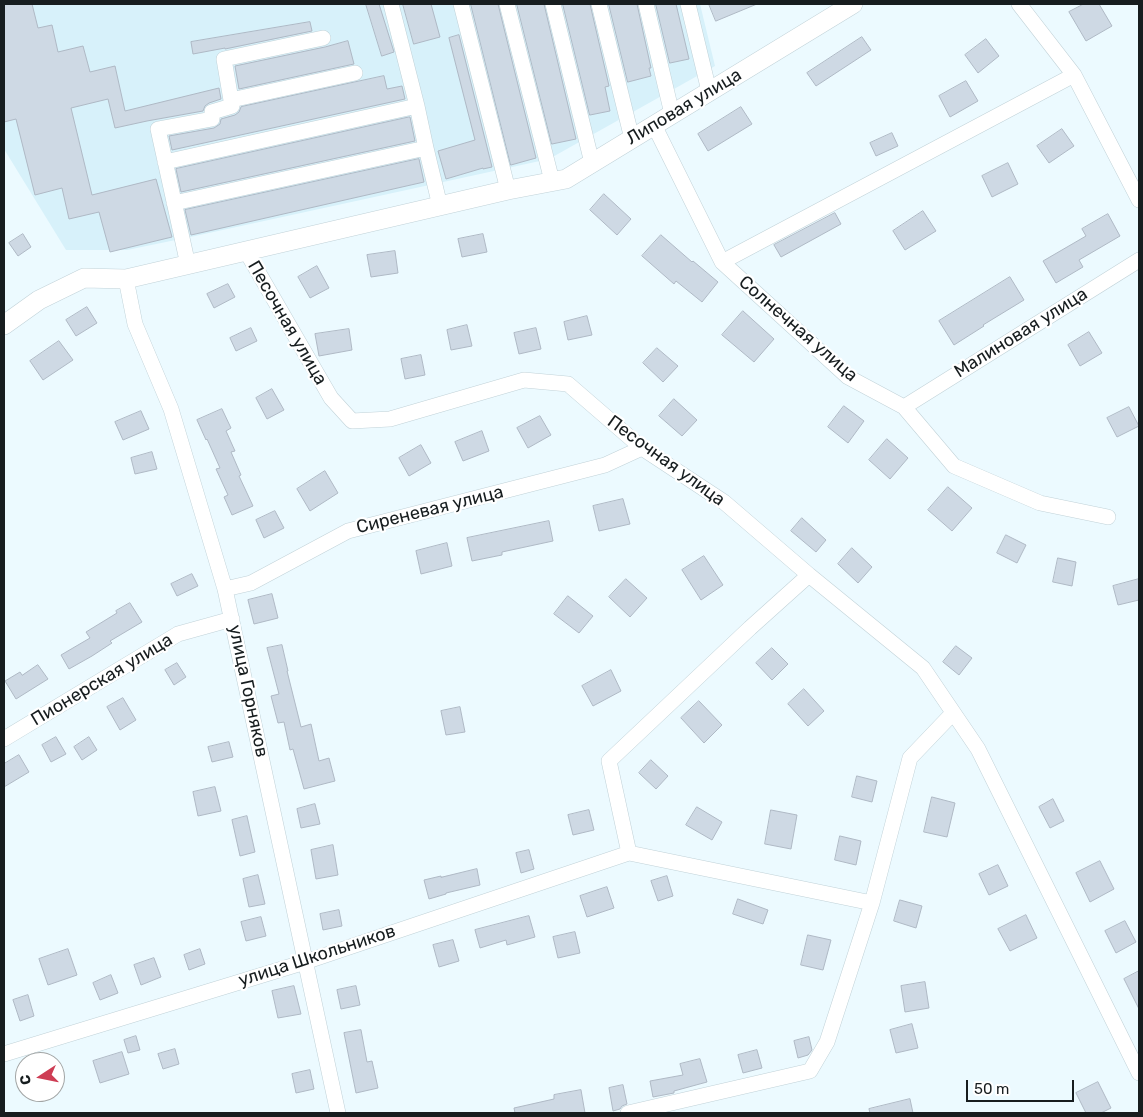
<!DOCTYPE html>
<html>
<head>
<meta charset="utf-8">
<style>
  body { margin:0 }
  #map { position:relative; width:1143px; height:1117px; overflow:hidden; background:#ecfaff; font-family:Rubik,sans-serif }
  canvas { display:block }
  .frame { position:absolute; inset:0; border:5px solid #171d1f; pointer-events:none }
  .north { position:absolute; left:15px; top:1052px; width:50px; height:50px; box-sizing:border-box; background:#fff; border:1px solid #a2a5a5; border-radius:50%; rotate:259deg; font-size:14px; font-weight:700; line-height:20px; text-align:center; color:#171d1f }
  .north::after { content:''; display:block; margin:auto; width:18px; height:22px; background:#ce3d54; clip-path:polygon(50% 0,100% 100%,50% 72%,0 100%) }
  .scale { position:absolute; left:966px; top:1080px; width:108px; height:22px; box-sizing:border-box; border:2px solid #171d1f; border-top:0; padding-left:6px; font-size:15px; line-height:18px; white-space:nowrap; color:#171d1f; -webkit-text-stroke:4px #fff; paint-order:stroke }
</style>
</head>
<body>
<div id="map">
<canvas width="1143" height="1117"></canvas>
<div class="frame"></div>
<div class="north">С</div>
<div class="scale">50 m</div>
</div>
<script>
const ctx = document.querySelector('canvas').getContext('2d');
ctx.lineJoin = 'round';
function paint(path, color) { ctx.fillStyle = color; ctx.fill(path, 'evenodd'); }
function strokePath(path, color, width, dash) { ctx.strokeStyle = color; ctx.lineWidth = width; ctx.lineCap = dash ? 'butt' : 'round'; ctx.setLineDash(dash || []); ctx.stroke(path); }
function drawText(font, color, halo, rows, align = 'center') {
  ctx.font = font + ' Rubik,sans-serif'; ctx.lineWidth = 4.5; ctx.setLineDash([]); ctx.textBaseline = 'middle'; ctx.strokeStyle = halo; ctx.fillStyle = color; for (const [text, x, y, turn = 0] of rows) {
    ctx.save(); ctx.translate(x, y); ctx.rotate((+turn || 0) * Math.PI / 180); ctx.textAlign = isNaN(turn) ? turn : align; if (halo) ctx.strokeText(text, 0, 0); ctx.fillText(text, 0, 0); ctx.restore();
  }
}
const built = new Path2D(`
  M4,4H700L715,66L549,159L195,236L127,250H66L4,149Z`);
const building = new Path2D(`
  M4,4H32L38,28L52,25L58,52L83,46L90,72L115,66L125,111L219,88L221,99L209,103L205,106L203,111L147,121L115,128L108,99L71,108L92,195L156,179L172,237L110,252L99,212L69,219L62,188L35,195L16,119L4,122Z
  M366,4H379L394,52L382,56Z
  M403,4H431L440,37L414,44Z
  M471,4H498L536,158L511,165Z
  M517,4H544L576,139L552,144Z
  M563,4H590L609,86L605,87L610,111L590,115Z
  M609,4H637L651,68H649L651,76L628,82Z
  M656,4H676L689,59L670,63Z
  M709,4H757L716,21Z
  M1084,4H1099L1112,26L1086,41L1069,12Z
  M310,22L312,31L225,49V48L193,54L191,42Z
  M459,35L492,167L483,169V168L446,179L438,151L475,140L449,38Z
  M862,37L871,50L816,86L807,73Z
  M986,39L999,56L978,73L965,55Z
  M348,41L354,64L239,89L235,66L325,47Z
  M384,76L387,89L402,86L405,99L172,150L169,136L214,128L220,124L221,119L235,115L239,112L241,107Z
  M966,81L978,101L950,117L939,96Z
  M741,107L752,124L708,151L698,134Z
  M409,117H410L415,141L181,192L176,169Z
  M1062,129L1074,146L1049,163L1037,146Z
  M892,133L898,146L876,156L870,143Z
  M419,159L424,182L191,235L185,210Z
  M1008,163L1018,184L992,197L982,176Z
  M604,194L631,219L617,235L590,210Z
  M923,211L936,231L905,250L893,231Z
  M835,213L841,224L781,257L774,245Z
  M1108,214L1120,236L1079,260L1083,267L1056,283L1043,261L1086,236L1082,229Z
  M23,234L31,247L18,256L9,243Z
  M483,234L487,252L462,257L458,239Z
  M661,235L692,262L693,261L718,282L702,302L676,281L674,284L642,256Z
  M395,251L398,273L371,277L367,255Z
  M317,266L329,288L310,298L298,277Z
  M1010,277L1024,300L983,325L984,326L954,345L939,321Z
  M228,284L235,297L214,308L207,294Z
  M87,307L97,323L76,336L66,320Z
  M743,311L774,339L754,362L722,335Z
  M587,316L592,335L568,340L564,322Z
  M467,325L472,346L451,350L447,330Z
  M251,328L257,341L236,351L230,338Z
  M536,328L541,349L519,354L514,333Z
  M349,329L352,350L319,356L315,334Z
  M1089,332L1102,353L1080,366L1068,345Z
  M59,341L73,360L43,380L30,361Z
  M657,348L678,366L663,382L643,363Z
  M421,355L425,375L405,379L401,359Z
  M272,389L284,410L267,419L256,398Z
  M674,399L697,420L682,436L659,416Z
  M844,406L864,421L848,443L828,427Z
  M1129,407L1139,426L1117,437L1107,418Z
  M222,409L231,428L226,431L235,451L231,452L241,475L239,476L253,506L232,515L224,497L228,495L216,469L220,468L207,439L206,440L197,420Z
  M141,411L149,429L123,440L115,422Z
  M540,416L551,435L528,448L517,428Z
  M482,431L489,451L463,461L455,442Z
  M887,439L908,458L890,479L869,460Z
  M421,445L431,463L409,476L399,458Z
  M152,452L157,469L135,474L131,458Z
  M325,471L338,493L310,511L297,489Z
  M948,487L972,508L952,531L928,510Z
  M623,499L630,524L599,531L593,506Z
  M275,511L284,528L264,538L256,520Z
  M802,518L826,540L816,552L791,531Z
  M549,521L553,541L502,552V555L472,561L467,538Z
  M1006,535L1026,545L1017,563L997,553Z
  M447,543L452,566L421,574L416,551Z
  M852,548L872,567L858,583L838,564Z
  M704,556L723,585L701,600L682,570Z
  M1058,558L1076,562L1072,586L1053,582Z
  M192,574L198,586L177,596L171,584Z
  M626,579L647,598L630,617L609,597Z
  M1139,579V600L1118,605L1113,586Z
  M272,594L278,618L254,624L248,600Z
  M568,596L593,616L579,633L554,614Z
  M130,603L142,622L110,641L112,643L92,656L69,669L61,655L90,638L86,632L117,613L116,611Z
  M282,645L288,671H287L301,727L311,724L319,761L329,758L335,781L304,789L293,749L290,750L284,722L278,723L271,696L279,694L267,648Z
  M956,646L972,658L959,675L943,662Z
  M772,648L788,664L772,680L756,663Z
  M177,663L186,677L174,685L165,670Z
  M38,665L48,679L16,699L5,681L20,672L22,675Z
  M611,670L621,691L593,706L582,686Z
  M804,689L824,711L808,726L788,704Z
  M123,698L136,720L120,730L107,707Z
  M699,701L722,725L704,743L681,718Z
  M460,707L465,732L446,735L441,711Z
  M56,737L66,754L51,762L42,745Z
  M89,737L97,750L82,760L74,747Z
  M229,742L233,757L212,762L208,747Z
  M19,755L29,772L4,787V764Z
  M651,760L668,776L656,789L639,773Z
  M857,776L877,781L872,802L852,797Z
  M215,787L221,811L198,816L193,792Z
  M932,797L955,803L947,837L924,832Z
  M1053,799L1064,821L1050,828L1039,807Z
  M315,804L320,824L301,828L297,809Z
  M697,807L722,822L712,840L686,825Z
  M589,810L594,830L573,835L568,815Z
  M771,810L797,815L791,849L765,844Z
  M247,816L255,852L240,856L232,820Z
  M840,836L861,841L856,865L835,860Z
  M333,845L338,875L316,879L311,850Z
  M529,850L534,869L521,873L516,853Z
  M1100,861L1114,889L1090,902L1076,873Z
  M998,865L1008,886L989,895L979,874Z
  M477,869L480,885L446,893V894L429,899L424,880L441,876V877Z
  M258,875L265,904L249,907L243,879Z
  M667,876L673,896L658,901L651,881Z
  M607,887L614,908L587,917L580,896Z
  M738,899L768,910L763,924L733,914Z
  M900,900L922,906L916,928L894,921Z
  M339,910L342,926L323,930L320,914Z
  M1026,915L1037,938L1010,951L998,929Z
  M529,916L535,937L507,945L506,940L480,948L475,930Z
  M261,917L266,936L246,941L241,922Z
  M1125,921L1136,942L1116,953L1105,931Z
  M575,932L580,953L558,958L553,937Z
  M808,935L831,940L823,970L801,965Z
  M453,940L459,961L439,967L433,945Z
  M68,949L77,975L48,985L39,959Z
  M200,949L205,964L189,970L184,955Z
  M154,958L161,977L141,985L134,965Z
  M1139,971V1009L1124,979Z
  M111,975L118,993L100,1000L93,983Z
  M925,982L929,1008L905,1012L901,986Z
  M294,986L301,1014L278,1018L272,991Z
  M356,986L360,1005L341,1009L337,990Z
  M28,995L34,1016L20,1021L13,1000Z
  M912,1024L918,1048L896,1053L890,1030Z
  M361,1030L367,1062L372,1061L378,1088L356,1093L344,1033Z
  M136,1036L140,1050L128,1053L124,1040Z
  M809,1037L812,1050L808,1055L798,1058L794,1041Z
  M175,1049L179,1064L163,1069L158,1054Z
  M757,1050L762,1068L743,1073L738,1055Z
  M122,1052L129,1074L100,1083L93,1061Z
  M700,1059L707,1082L674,1091V1093L653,1097L650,1081L683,1075L680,1064Z
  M310,1070L314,1089L296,1093L292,1074Z
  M1098,1082L1111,1108L1101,1113H1086L1076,1093Z
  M623,1085L627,1104L622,1106L620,1109L613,1111L609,1088Z
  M581,1090L585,1113H515L514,1108L554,1099V1095Z
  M910,1099L913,1113H870L869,1109Z`);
const minor = new Path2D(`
  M391,4L417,106
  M461,4L508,190
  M507,4L552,181
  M553,4L592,163
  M599,4L632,139
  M646,4L672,114
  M688,4L709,91
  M1019,4L1074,75L1139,200
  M231,100L355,73
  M654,125L722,262L848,377L904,407L954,466L1040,503L1108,517
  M165,162L417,106L426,148
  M174,203L426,148L440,206
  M246,251L331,398L352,421L390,419L524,380L568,384L642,448L724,502L809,575L923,668L978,749L1139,1073
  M722,262L1074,75
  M188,265L158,129L212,119V112L232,106L224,59L323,38
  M126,279L135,324L171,409L225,589L338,1113
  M904,407L1139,260
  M225,589L251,583L348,531L605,465L642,448
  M4,739L178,634L232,619
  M629,853L609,761L750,628L809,575
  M629,853L872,903
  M4,1054L305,962L629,853
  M628,1113L810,1071L827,1042L872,903L910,758L953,713`);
const major = new Path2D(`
  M4,325L39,300L84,278L126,279L508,190L566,179L853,4`);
const streetNames = [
  ["Липовая улица",684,107,-31],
  ["Песочная улица",287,323,60],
  ["Солнечная улица",798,329,41],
  ["Малиновая улица",1021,333,-32],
  ["Песочная улица",666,461,36],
  ["Сиреневая улица",430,510,-14],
  ["Пионерская улица",102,680,-31],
  ["улица Горняков",248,691,78],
  ["улица Школьников",317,956,-18]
];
paint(built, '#d7f1fa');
paint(building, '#ced9e4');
strokePath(building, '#afb9c5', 1);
strokePath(minor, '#c1d2d8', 16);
strokePath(major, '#c1d2d8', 20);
strokePath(minor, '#fff', 15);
strokePath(major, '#fff', 19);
drawText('18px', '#171d1f', '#fff', streetNames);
</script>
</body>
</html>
